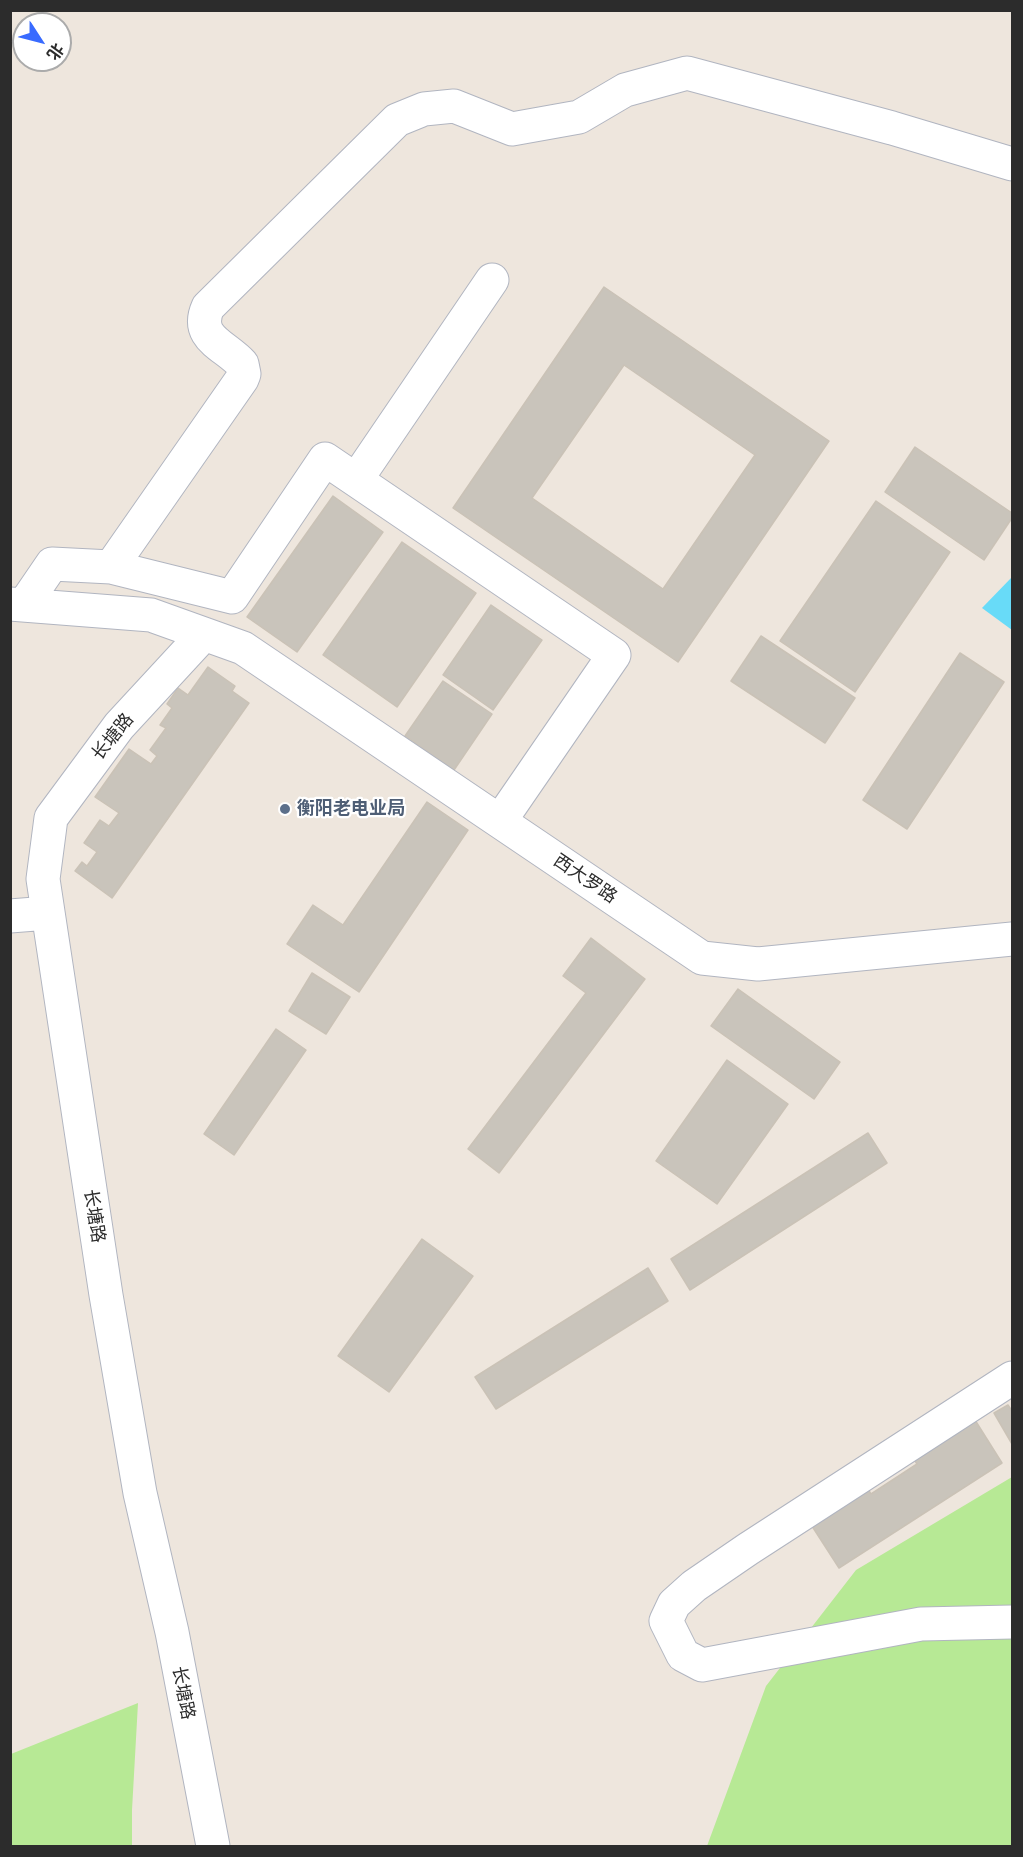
<!DOCTYPE html>
<html>
<head>
<meta charset="utf-8">
<style>
  body { margin:0 }
  #map { position:relative; width:1023px; height:1857px; overflow:hidden; background:#eee6dd; font-family:Cabin,"Noto Sans SC",sans-serif }
  canvas { display:block }
  .frame { position:absolute; inset:0; border:12px solid #2c2c2c; pointer-events:none }
  .north { position:absolute; left:12px; top:12px; width:60px; height:60px; box-sizing:border-box; background:#fff; border:2px solid #ababab; border-radius:50%; rotate:126deg; font-size:16px; font-weight:700; line-height:24px; text-align:center; color:#2c2c2c }
  .north::after { content:''; display:block; margin:auto; width:21px; height:27px; background:#396bff; clip-path:polygon(50% 0,100% 100%,50% 72%,0 100%) }
</style>
</head>
<body>
<div id="map">
<canvas width="1023" height="1857"></canvas>
<div class="frame"></div>
<div class="north">北</div>
</div>
<script>
const ctx = document.querySelector('canvas').getContext('2d');
ctx.lineJoin = 'round';
function paint(path, color) { ctx.fillStyle = color; ctx.fill(path, 'evenodd'); }
function strokePath(path, color, width, dash) { ctx.strokeStyle = color; ctx.lineWidth = width; ctx.lineCap = dash ? 'butt' : 'round'; ctx.setLineDash(dash || []); ctx.stroke(path); }
function drawText(font, color, halo, rows, align = 'center') {
  ctx.font = font + ' Cabin,"Noto Sans SC",sans-serif'; ctx.lineWidth = 4.5; ctx.setLineDash([]); ctx.textBaseline = 'middle'; ctx.strokeStyle = halo; ctx.fillStyle = color; for (const [text, x, y, turn = 0] of rows) {
    ctx.save(); ctx.translate(x, y); ctx.rotate((+turn || 0) * Math.PI / 180); ctx.textAlign = isNaN(turn) ? turn : align; if (halo) ctx.strokeText(text, 0, 0); ctx.fillText(text, 0, 0); ctx.restore();
  }
}
const green = new Path2D(`
  M1012,1477V1846H707L766,1686L856,1570Z
  M138,1703L132,1810V1846H11V1754Z`);
const water = new Path2D(`
  M1012,577V630L982,608Z`);
const building = new Path2D(`
  M604,287L829,441L678,662L453,508ZM624,365L755,455L663,589L532,498Z
  M915,447L1012,513V518L984,560L885,492Z
  M333,496L383,532L297,652L247,617Z
  M876,501L950,552L855,692L780,641Z
  M402,542L476,593L397,707L323,655Z
  M491,605L542,640L493,710L443,675Z
  M761,636L855,698L825,743L731,681Z
  M960,653L1004,682L907,829L863,800Z
  M208,667L235,686L232,691L249,703L112,898L75,871L82,862L87,866L97,852L84,843L100,820L109,826L119,813L95,797L129,749L151,764L157,756L150,750L166,728L160,725L172,708L167,704L178,688L188,695Z
  M443,681L492,714L454,770L405,736Z
  M427,802L468,830L359,992L287,944L313,905L343,925Z
  M591,938L645,979L499,1173L468,1149L586,993L563,976Z
  M312,973L350,997L326,1034L289,1011Z
  M738,989L840,1062L814,1099L711,1026Z
  M276,1029L306,1050L234,1155L204,1134Z
  M727,1060L788,1104L717,1204L656,1161Z
  M868,1133L887,1163L690,1290L671,1259Z
  M422,1239L473,1276L389,1392L338,1356Z
  M648,1268L668,1301L496,1409L475,1377Z
  M1008,1405L1012,1411V1444L994,1413Z
  M975,1420L1002,1463L839,1568L810,1523L867,1487L871,1494L917,1464L914,1459Z`);
const minor = new Path2D(`
  M492,280L356,480L614,655L500,821
  M111,567L232,597L325,459L356,480
  M10,604L151,615L243,648L702,958L758,964L1012,939
  M24,605L52,564L111,567L242,379L244,374L242,364C225,345 194,338 208,307L397,120L424,109L454,106L512,129L579,117L625,90L687,73L892,128L1012,164
  M204,634L119,726L51,818L43,879L106,1295L140,1493L172,1632L213,1846
  M10,916L48,913
  M1012,1378L748,1549L694,1586L674,1604L666,1621L683,1655L702,1665L921,1624L1012,1622`);
const markers = [
  [285,809,6,"#5c6f8a"]
];
const streetNames = [
  ["长塘路",113,737,-51],
  ["西大罗路",585,879,34],
  ["长塘路",94,1216,81],
  ["长塘路",183,1693,79]
];
const serviceNames = [
  ["衡阳老电业局",297,809]
];
paint(green, '#b7e995');
paint(water, '#68dbf8');
paint(building, '#c9c4bb');
strokePath(building, '#cac2b6', 1.5);
strokePath(minor, '#b1b5c0', 35);
strokePath(minor, '#fff', 33);
for (const [x, y, r, color] of markers) { const dot = new Path2D(); dot.arc(x, y, r, 0, 2 * Math.PI); ctx.fillStyle = color; ctx.fill(dot); strokePath(dot, '#fff', 2); }
drawText('18px', '#2c2c2c', '#fff', streetNames);
drawText('bold 18px', '#4e5e75', '#fff', serviceNames, 'left');
</script>
</body>
</html>
